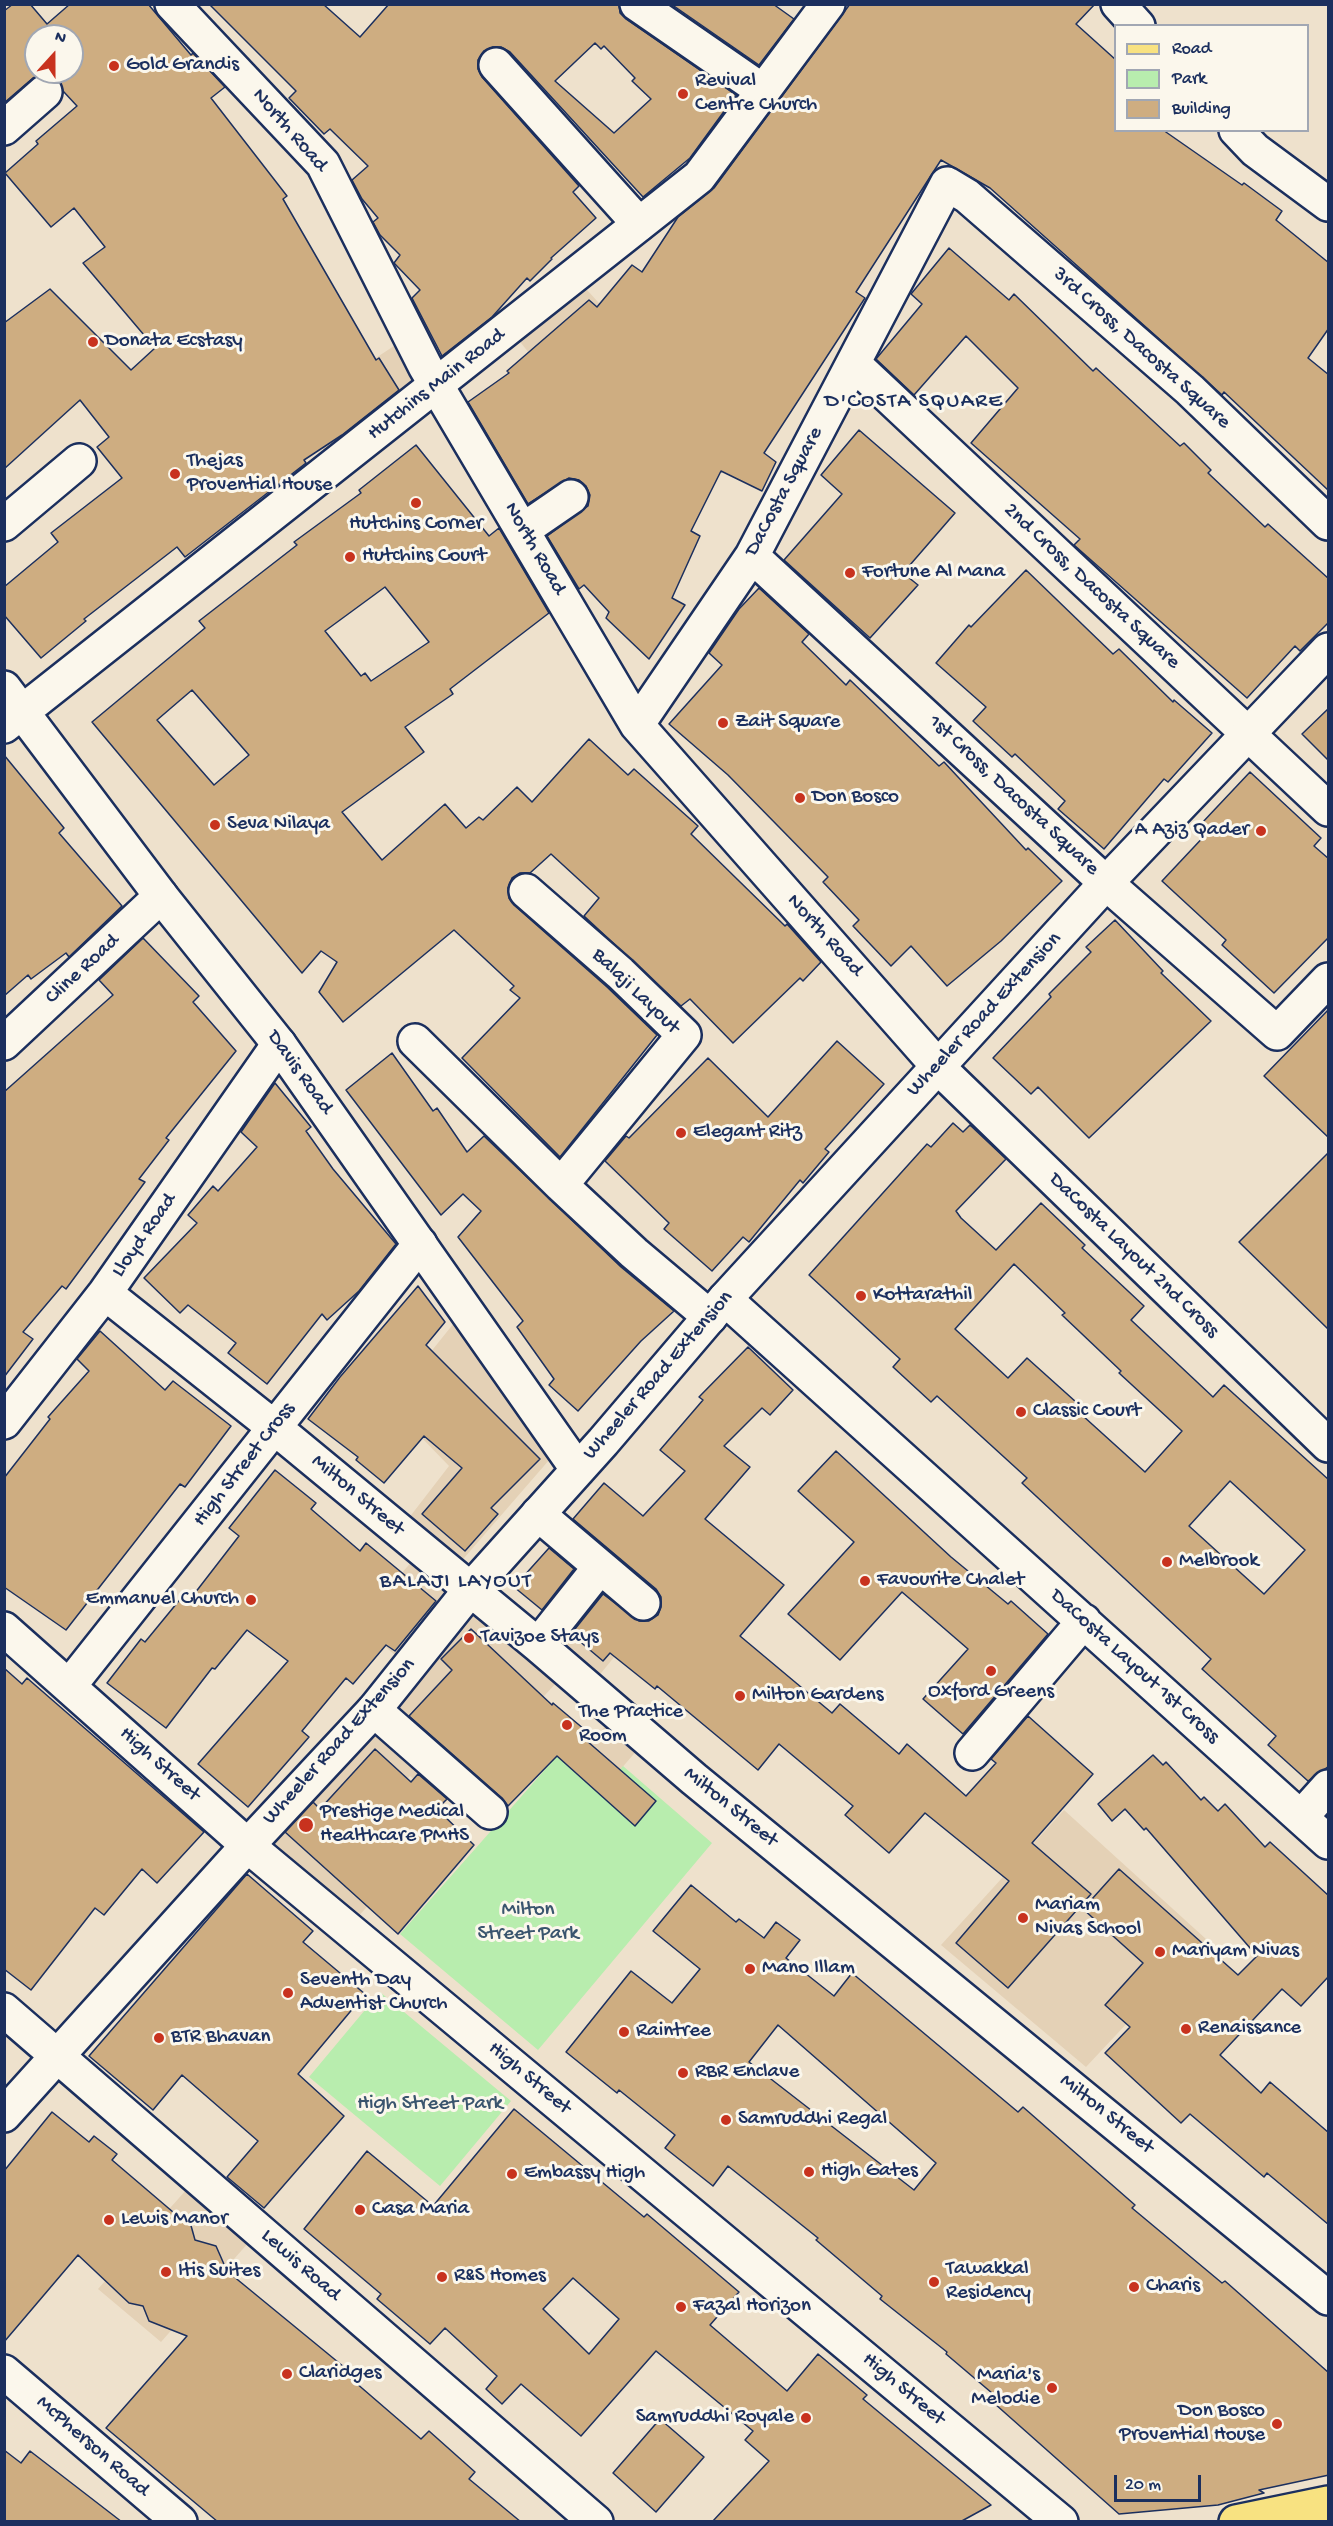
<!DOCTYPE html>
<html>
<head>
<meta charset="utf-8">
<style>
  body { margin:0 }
  #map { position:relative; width:1333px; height:2526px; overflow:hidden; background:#eee1cc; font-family:"Gochi Hand",sans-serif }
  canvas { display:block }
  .frame { position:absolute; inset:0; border:6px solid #1b2f5e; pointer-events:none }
  .legend { position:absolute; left:1114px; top:24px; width:195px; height:108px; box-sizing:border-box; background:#fbf7ec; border:2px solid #a1a7b3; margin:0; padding:8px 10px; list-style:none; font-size:18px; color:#1b2f5e }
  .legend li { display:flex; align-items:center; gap:12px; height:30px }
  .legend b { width:30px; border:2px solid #a1a7b3 }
  .north { position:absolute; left:24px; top:24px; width:60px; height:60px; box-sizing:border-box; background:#fbf7ec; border:2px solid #a1a7b3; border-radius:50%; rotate:21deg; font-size:16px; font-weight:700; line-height:24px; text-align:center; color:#1b2f5e }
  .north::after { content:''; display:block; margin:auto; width:21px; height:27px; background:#c8321e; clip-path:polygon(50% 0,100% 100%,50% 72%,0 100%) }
  .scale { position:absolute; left:1114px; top:2475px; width:87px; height:27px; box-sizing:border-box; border:3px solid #1b2f5e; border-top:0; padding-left:8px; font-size:18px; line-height:21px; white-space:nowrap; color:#1b2f5e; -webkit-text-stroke:4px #fbf7ec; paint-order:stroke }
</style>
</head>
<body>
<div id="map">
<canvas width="1333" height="2526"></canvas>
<div class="frame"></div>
<ul class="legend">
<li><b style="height:8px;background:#f8e281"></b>Road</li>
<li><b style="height:16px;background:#b8edae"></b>Park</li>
<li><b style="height:16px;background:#cead81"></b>Building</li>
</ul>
<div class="north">N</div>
<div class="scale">20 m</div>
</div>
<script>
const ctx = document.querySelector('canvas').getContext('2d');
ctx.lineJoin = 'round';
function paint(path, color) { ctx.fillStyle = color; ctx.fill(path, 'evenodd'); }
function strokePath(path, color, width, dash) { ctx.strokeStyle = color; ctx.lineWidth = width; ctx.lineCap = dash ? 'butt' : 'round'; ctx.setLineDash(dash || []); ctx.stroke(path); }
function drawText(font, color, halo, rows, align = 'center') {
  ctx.font = font + ' "Gochi Hand",sans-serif'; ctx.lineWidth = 6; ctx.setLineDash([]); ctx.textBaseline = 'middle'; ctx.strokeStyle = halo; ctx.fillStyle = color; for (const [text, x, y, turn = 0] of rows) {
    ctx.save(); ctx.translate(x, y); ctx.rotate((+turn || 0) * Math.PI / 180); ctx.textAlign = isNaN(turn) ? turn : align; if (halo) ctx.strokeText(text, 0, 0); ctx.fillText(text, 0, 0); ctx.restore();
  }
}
const built = new Path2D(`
  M578,280L637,345L553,383L513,333Z
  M403,340L427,386L330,460L297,410Z
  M454,1323L550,1459L458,1565L405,1523L449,1466L389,1404Z
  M414,1559L451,1589L395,1655L358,1623Z
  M604,1579L647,1617L597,1678L550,1642Z
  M475,1611L558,1681L443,1805L410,1776L367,1822L409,1861L354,1921L264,1846Z
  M608,1723L639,1748L600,1793L570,1767Z
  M1064,1810L1206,1939L1086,2067L941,1945Z
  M187,2189L249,2242L161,2342L98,2289Z`);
const green = new Path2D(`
  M557,1756L600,1793L623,1766L712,1843L538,2050L400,1934Z
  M380,1992L511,2101L440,2186L309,2077Z`);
const building = new Path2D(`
  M13,4H30L47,24L70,4H148L191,55L193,53L225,87L211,98L287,196L283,199L376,360L379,358L399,390L342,435L304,460L306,463L185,557L177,547L84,619L86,621L41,658L4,615V587L58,542L51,533L122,478L97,447L109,437L80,400L4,469V323L50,289L131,370L155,348L83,263L105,247L74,208L51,227L5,173L38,144L36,141L77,106L63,91L59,80L48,72L33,78L4,103V11ZM36,36H72V72H36Z
  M209,4H323L360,37L389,4H619L620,13L626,19L736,95L690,158L643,197L510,52L501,47H493L484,51L478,60V69L482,77L579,186L573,192L596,218L551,258L552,259L530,281L527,278L492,317L442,356L412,298L420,290L394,263L400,255L380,235L373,222L378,218L362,199L352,180L368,166L330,129L324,134L289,98L296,91ZM595,43L601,49L604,46L635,78L632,81L651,99L614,133L555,81Z
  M671,4H773L794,19L759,65Z
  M850,4H1095L1076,24L1116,60V130H1163L1242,185L1244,183L1282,211L1276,220L1329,263V328L1308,358L1329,375V491L1224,392L1222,395L990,188L941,160L856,292L865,298L764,453L776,462L762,491L721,471L691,531L700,536L672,598L685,605L649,659L606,618L609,612L584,585L579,589L547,536L588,506L590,495L586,486L579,480L569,478L528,504L468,402L509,373L507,371L589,300L597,307L632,265L642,272L678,217L714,188Z
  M949,248L1009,300L1014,294L1093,371L1096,368L1180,446L1184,443L1211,470L1208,473L1265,527L1268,524L1329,579V622L1300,651L1295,646L1247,698L1074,545L1080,539L971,443L1018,388L966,336L914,395L876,359L922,304L911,294Z
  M859,430L955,513L903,573L918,585L870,638L784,560L842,494L821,475Z
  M416,445L489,536L499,528L549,613L450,689L453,694L405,727L424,752L342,812L382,860L445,804L466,828L479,817L483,820L517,787L532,802L589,739L628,775L634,769L698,826L691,834L785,926L787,924L821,962L803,981L800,978L733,1043L690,999L681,1006L584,916L599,898L551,854L530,873H520L512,878L508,888L509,898L514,905L607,987L657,1035L560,1157L462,1058L520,998L510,990L514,986L454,930L343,1022L319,992L337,962L321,951L302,973L92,722L205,628L199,621L297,545L294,542L361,493L359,490ZM385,587L429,642L371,681L365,673L361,676L325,631ZM192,690L249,755L214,785L157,720Z
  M1026,570L1113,654L1119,649L1173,702L1174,700L1212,733L1168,782L1164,779L1104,849L1058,809L1065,801L1015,754L1012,757L973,721L986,707L936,663L969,625L971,627Z
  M759,588L809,634L802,642L846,685L850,680L939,766L944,762L1026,850L1028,848L1062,881L1001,941L947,986L911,946L891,966L853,926L859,920L823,882L828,877L728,775L669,724L722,665L709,653L739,609Z
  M1329,708V761L1302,734Z
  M4,755L64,828L59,833L122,906L69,957L66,953L31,979L28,975L4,996Z
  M1250,772L1321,838L1314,846L1329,859V937L1274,993L1222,945L1226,940L1162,881L1209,831L1201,824Z
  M1115,920L1163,971L1161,973L1211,1021L1089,1138L1038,1087L1031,1094L993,1058L1051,997L1049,994L1091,952L1086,947Z
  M143,938L199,996L193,1002L236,1051L166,1138L169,1140L139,1179L145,1182L66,1289L62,1286L23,1332L33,1339L4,1377V1092L113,995L99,980Z
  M1329,1009V1138L1264,1076Z
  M837,1041L884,1084L825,1149L829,1152L803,1183L800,1180L749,1242L743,1237L712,1271L664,1229L669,1223L605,1161L626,1136L629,1138L708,1058L768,1117Z
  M392,1053L433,1111L437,1108L467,1152L484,1136L621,1267L674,1311L641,1341L578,1411L549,1385L554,1379L517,1327L523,1321L458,1237L481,1211L463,1194L441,1215L346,1090Z
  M275,1083L311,1127L306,1131L333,1169L396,1244L359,1291L327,1320L322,1314L267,1384L228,1353L236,1343L188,1305L180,1313L144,1278L197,1223L188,1215L213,1186L218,1191L257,1147L241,1132Z
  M953,1123L963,1132L970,1125L1006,1159L956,1211L961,1218L996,1250L1041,1203L1085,1245L1082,1248L1144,1306L1131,1320L1213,1397L1224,1385L1329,1480V1766L1308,1781L1268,1745L1276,1736L1202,1669L1211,1659L1022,1483L1027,1478L937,1396L931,1402L893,1367L900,1359L809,1275L927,1144L931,1147ZM1014,1264L1065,1313L1062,1315L1121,1371L1119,1373L1182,1431L1145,1472L1072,1406L1076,1402L1027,1358L1008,1378L955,1329ZM1230,1481L1305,1550L1264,1594L1189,1526Z
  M1329,1152V1330L1239,1242Z
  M418,1286L445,1322L426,1345L540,1459L491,1508L498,1514L465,1551L422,1514L462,1468L424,1436L384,1483L356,1460L358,1457L308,1419L340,1377Z
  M100,1331L165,1390L173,1381L231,1426L185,1487L180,1484L66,1630L4,1587V1478L50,1419L48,1417L89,1371L77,1359Z
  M748,1347L793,1390L770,1415L762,1408L724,1446L750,1467L705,1519L784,1585L740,1636L832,1713L840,1704L899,1754L907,1744L966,1796L996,1763L991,1759L1028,1716L1093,1774L1032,1843L1091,1894L1008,1988L956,1943L1009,1881L925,1813L889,1853L845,1815L853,1806L779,1744L758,1770L657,1686L655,1689L610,1653L603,1661L571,1634L603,1594L639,1621H649L658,1615L661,1607V1597L656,1589L573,1519L604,1483L643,1516L685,1471L660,1450L703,1400L699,1397Z
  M836,1451L951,1557L1008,1604L1011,1601L1048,1634L963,1734L923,1699L968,1649L902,1592L840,1660L788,1614L854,1542L798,1491Z
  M275,1470L316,1503L311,1509L360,1551L366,1543L436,1601L395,1651L386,1645L353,1684L346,1678L302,1731L309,1737L248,1807L198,1764L288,1661L247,1630L215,1669L212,1668L166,1728L107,1683L141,1639L145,1642L182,1597L188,1602L239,1536L229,1528Z
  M549,1548L574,1569L542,1610L514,1587Z
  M471,1629L552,1705L553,1703L591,1735L587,1741L656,1801L635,1826L557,1756L508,1806L502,1798L409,1716L452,1670L441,1659Z
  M4,1668L22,1684L27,1678L204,1832L157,1883L142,1869L104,1915L95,1908L31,1990L4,1969Z
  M375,1749L411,1782L418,1774L447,1799L437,1809L474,1845L398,1934L285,1832L313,1802L320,1809Z
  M1153,1755L1163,1765L1166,1762L1201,1800L1204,1797L1218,1811L1225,1804L1265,1847L1270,1842L1329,1896V1976L1301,2006L1282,1989L1220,2055L1261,2093L1270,2082L1329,2133V2225L1267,2173L1264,2177L1190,2114L1181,2123L1105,2053L1130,2027L1105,2005L1143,1963L1083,1909L1119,1869L1238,1975L1257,1956L1146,1828L1144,1830L1125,1809L1112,1821L1098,1804Z
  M247,1874L313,1931L303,1942L365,1994L298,2074L344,2116L264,2208L227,2177L258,2141L182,2075L153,2110L89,2056Z
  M691,1885L736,1922L739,1919L764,1938L776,1922L800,1940L786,1958L834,1996L852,1973L1018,2112L1023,2107L1135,2205L1132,2208L1222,2283L1225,2281L1329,2373V2475L1259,2490L1264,2493L1218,2505L1119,2514L995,2404L999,2399L946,2354L947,2352L880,2299L882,2296L816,2240L818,2238L728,2166L713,2186L665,2148L675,2135L619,2090L617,2093L566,2052L631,1971L672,2003L700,1969L653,1931ZM778,2025L936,2163L914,2190L749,2062Z
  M514,2109L644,2217L647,2214L739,2292L710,2325L787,2391L818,2354L867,2395L863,2399L991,2505L960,2522H712L769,2461L745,2440L753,2431L656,2351L581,2436L521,2384L502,2404L486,2389L497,2376L445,2328L430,2344L377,2299L381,2294L304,2229L367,2151L433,2206ZM573,2278L619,2319L589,2354L543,2309Z
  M52,2112L89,2142L94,2136L117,2154L112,2160L180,2218L190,2222L195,2240L216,2246L227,2271L344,2367L341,2370L421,2439L429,2431L475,2472L469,2479L521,2522H218L106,2428L187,2336L149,2321L143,2306L129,2303L78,2255L4,2342V2171Z
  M660,2419L704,2457L656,2512L613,2473Z
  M4,2450L21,2463L30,2451L122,2522H4Z`);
const minor = new Path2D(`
  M172,4L323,164L425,366L637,725L944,1073L1328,1445
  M637,4L763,91
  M1118,4L1138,26
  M496,65L639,224
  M4,128L45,92
  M1236,130L1255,150L1328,204
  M854,364L1328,809
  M4,524L79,461
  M523,530L571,497
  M752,556L1106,883L1277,1033L1328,980
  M637,725L752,556L947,184L967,196L1190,390L1328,523
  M526,891L620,973L684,1035L561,1185L634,1253L710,1317
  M415,1041L561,1185
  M4,1043L161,896
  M105,1293L275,1428L538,1645L694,1779L1328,2298
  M725,1299L1328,1842
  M4,1422L105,1293L279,1044
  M538,1514L643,1603
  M4,1629L254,1851L1061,2522
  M538,1645L600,1567
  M70,1685L420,1244
  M374,1710L490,1812
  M972,1753L1084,1621
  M1301,1817L1328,1787
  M4,2010L596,2522
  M4,2372L180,2522`);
const tertiary = new Path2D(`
  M4,688L161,896L279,1044L578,1470
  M4,726L699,177L828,4
  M4,2115L248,1845L374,1710L470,1590L603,1442L725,1299L1106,883L1328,650`);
const primary = new Path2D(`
  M1236,2522L1328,2503`);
const markers = [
  [114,66,6,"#c8321e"],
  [683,94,6,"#c8321e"],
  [93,342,6,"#c8321e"],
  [175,474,6,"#c8321e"],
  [416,503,6,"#c8321e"],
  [350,557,6,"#c8321e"],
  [850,573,6,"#c8321e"],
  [723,723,6,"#c8321e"],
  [800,798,6,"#c8321e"],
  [215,825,6,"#c8321e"],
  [1261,831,6,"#c8321e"],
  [681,1133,6,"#c8321e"],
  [861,1296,6,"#c8321e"],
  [1021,1412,6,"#c8321e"],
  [1167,1562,6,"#c8321e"],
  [865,1581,6,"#c8321e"],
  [251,1600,6,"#c8321e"],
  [469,1638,6,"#c8321e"],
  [991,1671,6,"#c8321e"],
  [740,1696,6,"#c8321e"],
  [567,1725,6,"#c8321e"],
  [306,1825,8,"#c8321e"],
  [1023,1918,6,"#c8321e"],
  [1160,1952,6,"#c8321e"],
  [750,1969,6,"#c8321e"],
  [288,1993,6,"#c8321e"],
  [1186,2029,6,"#c8321e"],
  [624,2032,6,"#c8321e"],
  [159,2038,6,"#c8321e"],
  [683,2073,6,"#c8321e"],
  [726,2120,6,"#c8321e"],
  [809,2172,6,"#c8321e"],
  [512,2174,6,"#c8321e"],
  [360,2210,6,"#c8321e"],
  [109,2220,6,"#c8321e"],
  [166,2272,6,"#c8321e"],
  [442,2277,6,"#c8321e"],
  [934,2282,6,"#c8321e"],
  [1134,2287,6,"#c8321e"],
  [681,2307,6,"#c8321e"],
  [287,2374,6,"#c8321e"],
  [1052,2388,6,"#c8321e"],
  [806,2418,6,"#c8321e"],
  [1277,2424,6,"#c8321e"]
];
const poiNames = [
  ["Gold Grandis",126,66],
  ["Revival",695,82],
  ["Centre Church",695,106],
  ["Donata Ecstasy",105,342],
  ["Thejas",187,462],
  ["Provential House",187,486],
  ["Hutchins Corner",416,525,"center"],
  ["Hutchins Court",362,557],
  ["Fortune Al Mana",862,573],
  ["Zait Square",735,723],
  ["Don Bosco",812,798],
  ["Seva Nilaya",227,825],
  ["A Aziz Qader",1249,831,"right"],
  ["Elegant Ritz",693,1133],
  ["Kottarathil",873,1296],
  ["Classic Court",1033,1412],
  ["Melbrook",1179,1562],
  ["Favourite Chalet",877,1581],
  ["Emmanuel Church",239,1600,"right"],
  ["Tavizoe Stays",481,1638],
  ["Oxford Greens",991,1693,"center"],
  ["Milton Gardens",752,1696],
  ["The Practice",579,1713],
  ["Room",579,1737],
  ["Prestige Medical",320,1813],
  ["Healthcare PMHS",320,1837],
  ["Mariam",1035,1906],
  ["Nivas School",1035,1930],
  ["Mariyam Nivas",1172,1952],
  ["Mano Illam",762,1969],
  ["Seventh Day",300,1981],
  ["Adventist Church",300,2005],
  ["Renaissance",1198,2029],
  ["Raintree",636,2032],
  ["BTR Bhavan",171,2038],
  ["RBR Enclave",695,2073],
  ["Samruddhi Regal",738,2120],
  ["High Gates",821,2172],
  ["Embassy High",524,2174],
  ["Casa Maria",372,2210],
  ["Lewis Manor",121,2220],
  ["Tawakkal",946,2270],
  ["Residency",946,2294],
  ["Itis Suites",178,2272],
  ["R&S Homes",454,2277],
  ["Charis",1146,2287],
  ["Fazal Horizon",693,2307],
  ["Claridges",299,2374],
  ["Maria's",1040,2376,"right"],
  ["Melodie",1040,2400,"right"],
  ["Don Bosco",1265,2412,"right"],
  ["Provential House",1265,2436,"right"],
  ["Samruddhi Royale",794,2418,"right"]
];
const streetNames = [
  ["North Road",289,131,49],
  ["3rd Cross, Dacosta Square",1141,349,42],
  ["Hutchins Main Road",437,385,-38],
  ["DaCosta Square",785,492,-62],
  ["North Road",534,549,60],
  ["2nd Cross, Dacosta Square",1091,587,43],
  ["1st Cross, Dacosta Square",1013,796,43],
  ["North Road",824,936,48],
  ["Cline Road",83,970,-43],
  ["Balaji Layout",635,992,44],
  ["Wheeler Road Extension",985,1015,-47],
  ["Davis Road",299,1073,54],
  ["Lloyd Road",145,1236,-55],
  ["DaCosta Layout 2nd Cross",1133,1256,44],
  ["Wheeler Road Extension",659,1376,-49],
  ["High Street Cross",245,1465,-52],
  ["Milton Street",357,1496,40],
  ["DaCosta Layout 1st Cross",1134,1667,42],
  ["Wheeler Road Extension",340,1742,-48],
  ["High Street",159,1765,42],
  ["Milton Street",730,1808,39],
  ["High Street",529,2079,40],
  ["Milton Street",1106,2115,39],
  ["Lewis Road",300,2266,41],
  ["High Street",903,2390,40],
  ["McPherson Road",92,2447,41]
];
const parkNames = [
  ["Milton",528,1911],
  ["Street Park",528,1935],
  ["High Street Park",430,2105]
];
const neighbourhoodNames = [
  ["D'COSTA SQUARE",914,403],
  ["BALAJI LAYOUT",456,1583]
];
paint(built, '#e4d1b6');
paint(green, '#b8edae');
paint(building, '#cead81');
strokePath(building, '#1b2f5e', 1.5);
strokePath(minor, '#1b2f5e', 38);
strokePath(tertiary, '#1b2f5e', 38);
strokePath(primary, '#1b2f5e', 38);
strokePath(minor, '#fbf7ec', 33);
strokePath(tertiary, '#fbf7ec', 33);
strokePath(primary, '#f8e281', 33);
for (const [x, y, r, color] of markers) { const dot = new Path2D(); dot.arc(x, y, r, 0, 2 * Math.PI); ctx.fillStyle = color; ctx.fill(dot); strokePath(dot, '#fbf7ec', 2); }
drawText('21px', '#1b2f5e', '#fbf7ec', poiNames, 'left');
drawText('21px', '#1b2f5e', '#fbf7ec', streetNames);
drawText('21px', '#3a556e', '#fbf7ec', parkNames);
ctx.letterSpacing = '1.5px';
drawText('22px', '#1b2f5e', '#fbf7ec', neighbourhoodNames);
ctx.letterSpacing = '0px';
</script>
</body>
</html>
